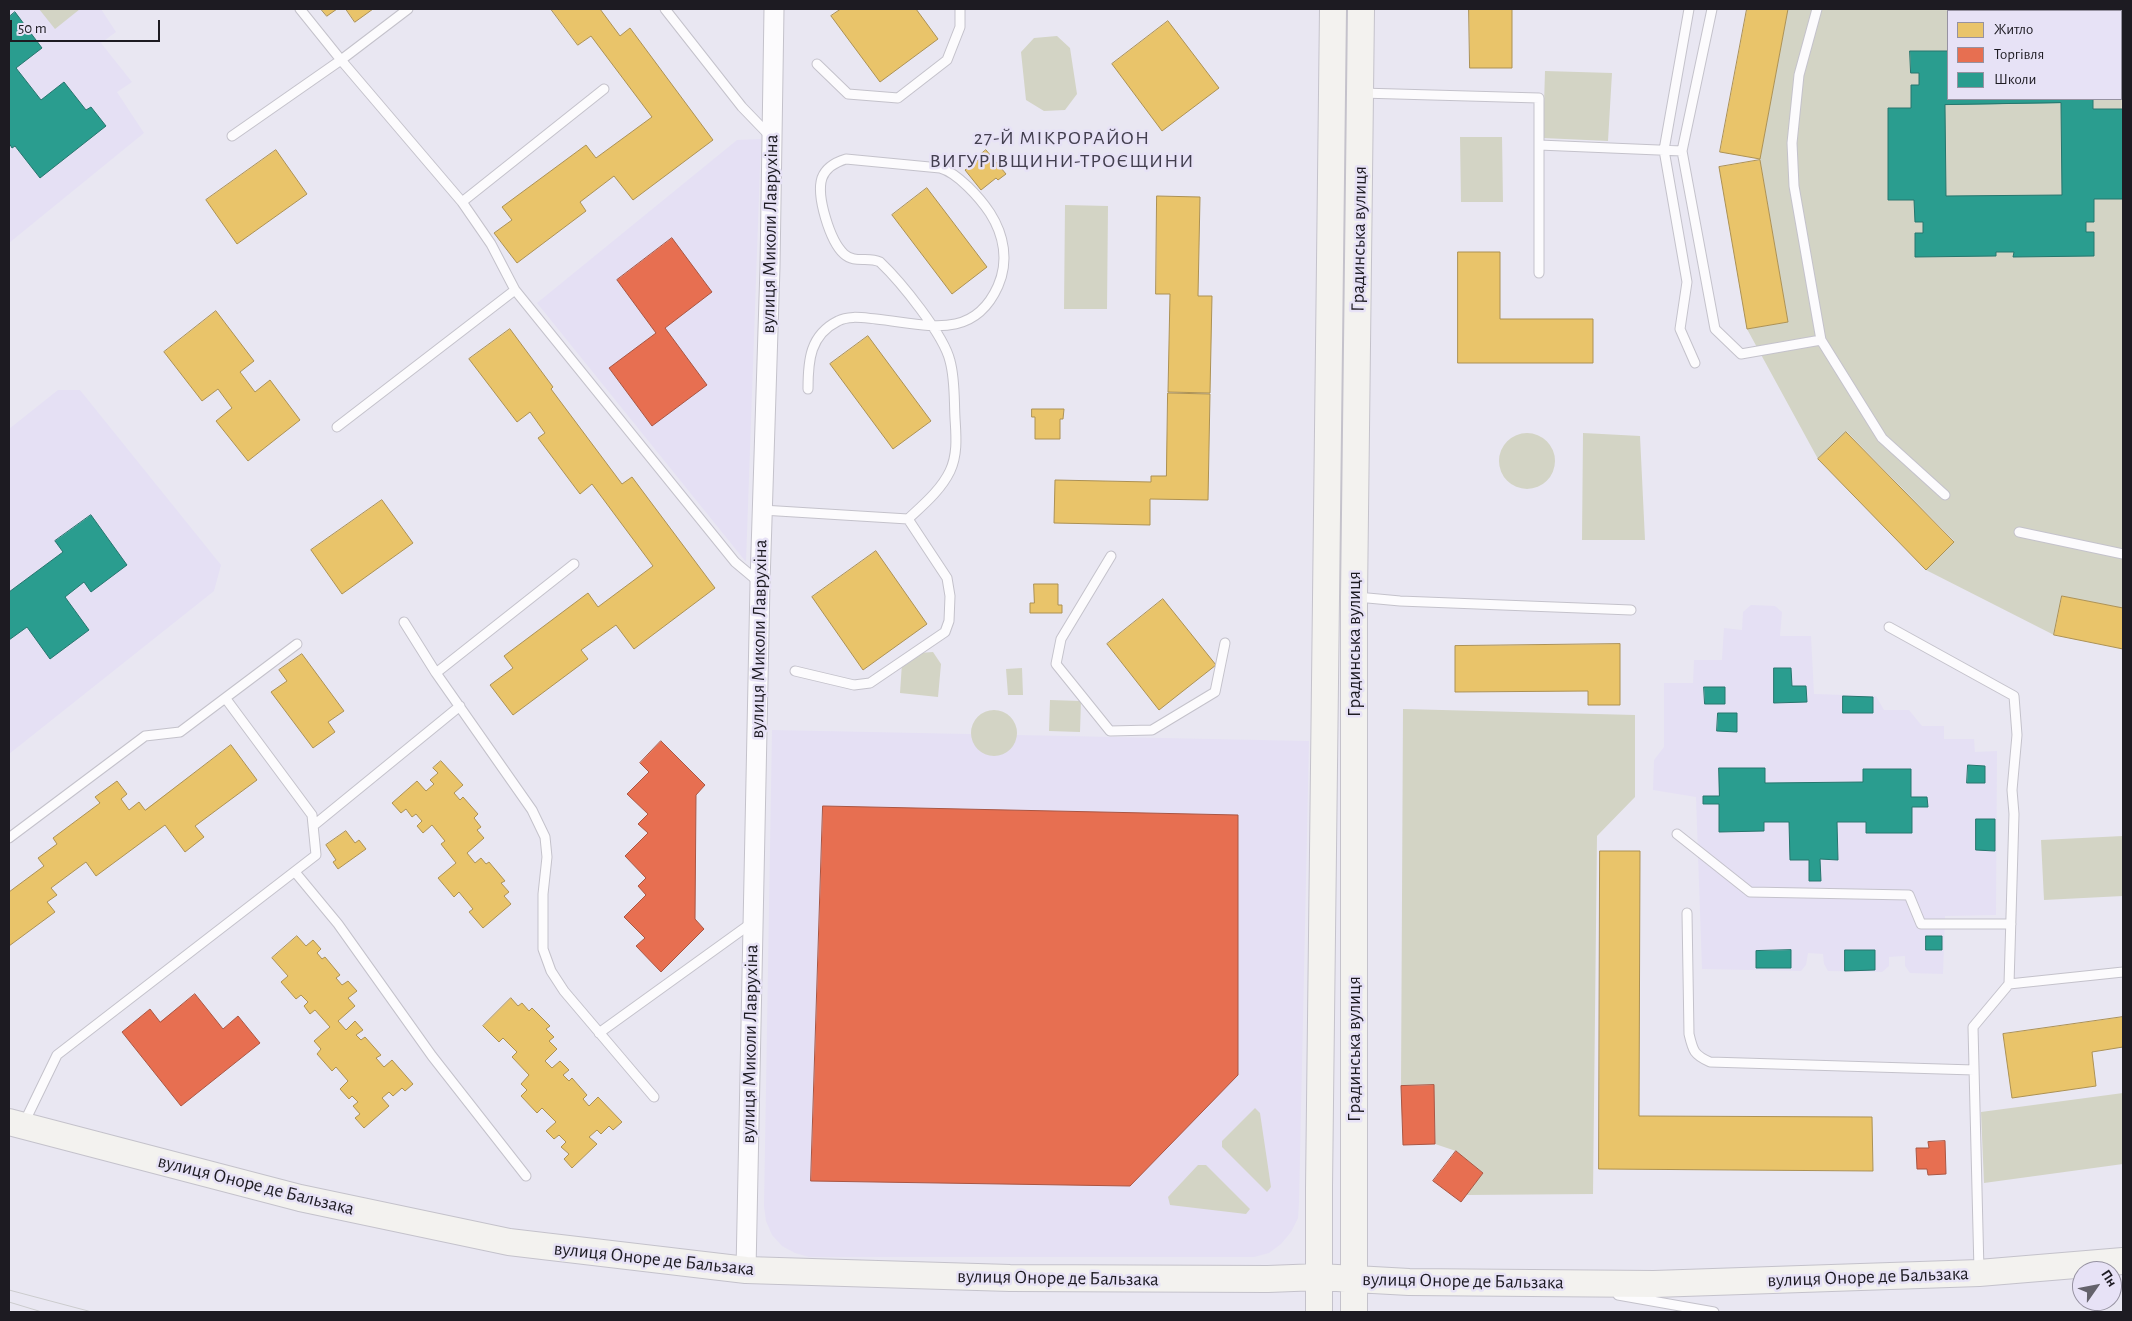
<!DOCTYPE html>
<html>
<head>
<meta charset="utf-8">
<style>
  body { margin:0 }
  #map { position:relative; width:2132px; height:1321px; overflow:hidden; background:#e9e7f2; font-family:"Alegreya Sans",sans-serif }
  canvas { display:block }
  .frame { position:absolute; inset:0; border:10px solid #1d1b22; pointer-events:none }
  .legend { position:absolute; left:1947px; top:10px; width:175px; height:90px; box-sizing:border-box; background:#e7e2f6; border:1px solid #9692a1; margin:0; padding:6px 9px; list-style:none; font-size:15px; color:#1d1b22 }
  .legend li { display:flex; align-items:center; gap:10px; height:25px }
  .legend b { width:25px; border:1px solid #9692a1 }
  .north { position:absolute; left:2072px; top:1261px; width:50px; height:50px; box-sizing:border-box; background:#e7e2f6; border:1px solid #9692a1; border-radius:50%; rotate:57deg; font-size:14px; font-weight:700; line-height:20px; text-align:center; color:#1d1b22 }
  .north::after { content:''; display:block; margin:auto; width:18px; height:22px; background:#64626b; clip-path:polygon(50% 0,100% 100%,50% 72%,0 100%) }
  .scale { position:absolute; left:10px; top:20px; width:150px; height:22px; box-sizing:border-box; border:2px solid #1d1b22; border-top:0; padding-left:6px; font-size:15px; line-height:18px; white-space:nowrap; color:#1d1b22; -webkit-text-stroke:4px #e7e2f6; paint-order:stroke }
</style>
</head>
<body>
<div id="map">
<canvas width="2132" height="1321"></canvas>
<div class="frame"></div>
<ul class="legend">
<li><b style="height:14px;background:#e9c46a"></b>Житло</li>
<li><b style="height:14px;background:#e76f51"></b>Торгівля</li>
<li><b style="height:14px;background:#2a9d8f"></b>Школи</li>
</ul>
<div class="north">Пн</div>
<div class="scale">50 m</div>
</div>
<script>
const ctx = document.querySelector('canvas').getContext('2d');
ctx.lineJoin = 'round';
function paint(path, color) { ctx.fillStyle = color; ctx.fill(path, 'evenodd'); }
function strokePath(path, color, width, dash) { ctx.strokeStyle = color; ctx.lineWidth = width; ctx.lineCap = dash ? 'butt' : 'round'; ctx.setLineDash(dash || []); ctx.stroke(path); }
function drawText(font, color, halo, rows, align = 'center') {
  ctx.font = font + ' "Alegreya Sans",sans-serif'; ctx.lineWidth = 5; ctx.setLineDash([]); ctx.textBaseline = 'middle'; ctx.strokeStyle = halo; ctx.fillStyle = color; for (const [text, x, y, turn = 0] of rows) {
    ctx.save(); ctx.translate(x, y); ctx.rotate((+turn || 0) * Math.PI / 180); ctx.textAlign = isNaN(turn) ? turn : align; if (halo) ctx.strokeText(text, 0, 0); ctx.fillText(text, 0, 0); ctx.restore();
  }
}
const built = new Path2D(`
  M9,9H101L116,32L101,43L132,82L117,92L144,133L9,243Z
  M761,139L746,562L537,303L737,140Z
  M58,390H80L221,565L214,591L9,754V429Z
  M1751,605L1775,606L1782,612L1780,636H1811L1814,694L1876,696L1884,710H1909L1922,726H1944V739H1974L1975,752L1997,751L1996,915L1945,916L1943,974L1910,973L1905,966V956L1889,957V966L1882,972L1828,971L1824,964L1823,954L1808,953L1806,965L1801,971L1702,969L1696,797L1653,790L1654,760L1664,747V683H1693L1694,660H1722L1724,628L1742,630L1743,612Z
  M772,730L1309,741L1299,1203L1298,1218L1291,1232L1281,1244L1269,1253L1254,1257H809L795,1253L782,1246L772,1235L766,1221L764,1206Z`);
const green = new Path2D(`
  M39,9H80L55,29Z
  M1788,9H2123V608L2062,596L2054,635L1926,570L1954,541L1847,432L1818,459L1747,329L1788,322L1760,159ZM1948,11H2121V99H1948Z
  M1057,36L1070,48L1077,94L1065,110L1044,111L1026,100L1021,52L1034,38Z
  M1545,71L1612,73L1608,141L1543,138Z
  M1460,137H1502L1503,202H1461Z
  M1065,205L1108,206L1107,309H1064Z
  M1583,433L1640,436L1645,540H1582Z
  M1499 461a28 28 0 1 1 56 0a28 28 0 1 1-56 0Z
  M933,652L941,664L938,697L900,693L902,663L919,653Z
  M1022,668L1023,695H1008L1006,669Z
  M1050,700L1081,701L1080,732L1049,731Z
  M1403,709L1635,715V797L1597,836L1593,1194L1466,1195L1483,1173L1456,1151L1435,1144L1434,1085L1401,1086Z
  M971 733a23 23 0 1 1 46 0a23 23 0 1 1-46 0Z
  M2123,836V896L2044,900L2041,840Z
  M2123,1093V1164L1984,1183L1981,1112Z
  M1255,1108L1260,1113L1271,1187L1267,1192L1222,1147V1141Z
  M1198,1165H1206L1250,1209L1246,1214L1170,1205L1168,1197Z`);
const homes = new Path2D(`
  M321,9H337L327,16Z
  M346,9H373L355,22Z
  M551,9H600L620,36L630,28L713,140L633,200L614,176L580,202L586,211L517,263L494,233L512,220L502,207L586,145L596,158L652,117L591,36L578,45Z
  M841,9H916L938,39L880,82L831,16Z
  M1469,9H1512V68H1470Z
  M1747,9H1788L1760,159L1720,152Z
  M1168,21L1219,88L1162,131L1112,64Z
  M276,150L307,194L237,244L206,200Z
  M986,150L1006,174L998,180L996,178L981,190L965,170L982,157L980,155Z
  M1760,160L1788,322L1747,329L1719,167Z
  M927,188L987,267L952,294L892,215Z
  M1157,196L1200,197L1198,296H1212L1210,393L1168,392L1170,294H1156Z
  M1458,252H1500V319H1593V363H1458Z
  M216,311L254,361L240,372L255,392L270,380L300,420L248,461L216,421L232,408L218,389L202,401L164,352Z
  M510,329L553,387L551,389L622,484L632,477L715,588L634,649L616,625L581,650L588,659L513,715L490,685L513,668L504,656L588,593L598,607L653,566L592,484L580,494L538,438L545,433L530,412L517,422L469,359Z
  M868,336L931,421L893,449L830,364Z
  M1168,393L1210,394L1208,500L1150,499V525L1054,523L1055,480L1151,482V476H1166Z
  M1032,409H1064L1063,419H1060V439H1035V417H1032Z
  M1846,432L1954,542L1926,570L1818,459Z
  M382,500L413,543L342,594L311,550Z
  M876,551L927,624L863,670L812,597Z
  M1034,584H1058V605H1062V613H1030V603H1034Z
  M2062,596L2123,608V649L2054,635Z
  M1163,599L1216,665L1159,710L1107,644Z
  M1620,644V705H1588V691L1455,692V646Z
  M302,654L344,711L328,722L335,732L313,748L271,692L287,681L279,670Z
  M231,745L257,780L195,826L204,837L185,852L165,825L96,876L86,862L51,888L57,895L47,902L55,912L9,946V892L44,866L38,858L57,844L53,838L100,803L95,797L117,781L127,794L121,799L129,810L139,802L145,810Z
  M441,761L463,785L454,793L460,800L463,797L478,814L474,818L481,827L477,830L484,838L467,853L475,863L481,858L486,864L489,862L505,881L501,883L509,892L504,896L511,904L483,928L469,912L473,909L459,892L454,897L438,878L456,863L441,844L445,841L432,825L423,833L417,826L422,821L416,814L412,817L406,809L401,813L392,803L417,781L426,791L434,784L430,780L438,773L433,768Z
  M346,831L355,843L359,840L366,849L338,869L333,862L336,860L326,845Z
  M1600,851H1640L1639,1116L1872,1117L1873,1171L1599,1169Z
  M297,936L306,946L313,940L321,949L317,953L322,959L325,957L340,975L336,978L342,985L348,981L357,991L348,998L355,1006L338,1021L346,1030L355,1021L363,1030L356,1035L361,1040L365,1037L381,1055L376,1058L384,1067L392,1060L413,1084L405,1091L402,1088L393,1096L389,1092L382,1098L389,1106L364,1128L355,1118L360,1114L353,1106L358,1102L352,1096L349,1099L340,1089L348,1081L336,1067L332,1071L317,1054L321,1049L314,1041L330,1027L315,1010L310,1014L304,1006L308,1002L301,995L296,999L281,982L288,976L272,958Z
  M511,998L518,1006L522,1003L529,1011L532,1008L550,1026L546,1029L554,1037L549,1041L557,1049L545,1061L552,1068L560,1061L569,1070L563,1075L569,1081L572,1078L587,1095L583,1099L589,1106L598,1097L622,1122L613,1130L609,1126L601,1134L597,1130L589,1137L597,1144L572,1168L564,1159L569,1154L561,1147L566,1142L559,1135L554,1139L546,1131L556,1122L542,1108L537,1113L521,1096L527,1090L521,1084L529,1075L512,1057L517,1052L503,1038L499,1042L483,1026Z
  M2123,1017V1047L2092,1052L2096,1086L2012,1098L2003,1034Z`);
const shops = new Path2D(`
  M672,238L712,292L665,328L707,385L652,426L609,368L656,333L617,280Z
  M661,741L705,785L696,795L695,919L704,929L661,972L636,946L645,938L624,917L646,895L638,886L646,878L625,856L648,833L638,824L648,814L627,794L649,772L640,763Z
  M823,806L1238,815V1075L1130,1186L811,1181Z
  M195,994L223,1029L238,1016L260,1043L181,1106L122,1032L150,1009L160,1022Z
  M1434,1085L1435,1144L1403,1145L1401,1086Z
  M1945,1141L1946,1174L1928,1175L1927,1169H1917L1916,1148H1929L1928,1142Z
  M1456,1151L1483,1173L1461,1202L1433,1181Z`);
const schools = new Path2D(`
  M15,12L42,48L16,68L41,100L64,82L86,110L91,107L106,126L40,178L15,146L12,148L9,143V17Z
  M1910,51H1948V99H2093V109H2123V199H2094V222H2086V232H2094V256L2013,257L2014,252H1996V256L1915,257V233H1923V222H1915L1914,200H1888V108H1911V85H1919V73H1911ZM2061,103L2062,195L1946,196L1945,105Z
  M91,515L127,565L91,592L84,582L65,597L89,630L50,659L27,627L9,640V592L63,552L55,541Z
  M1774,668H1791L1792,686H1806L1807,702L1774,703Z
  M1704,687H1725V704H1705Z
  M1843,696L1873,697V713H1843Z
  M1718,713H1737V732L1717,731Z
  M1968,765L1985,766V783H1967Z
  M1719,768H1765V783L1863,782V769H1911V797H1927L1928,807H1912V833H1866V822H1837L1838,860L1820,859L1821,881H1809V860H1790L1789,822H1764V831L1719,832V804H1703V796H1719Z
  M1976,819H1995V851L1976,850Z
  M1926,936H1942V950H1926Z
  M1791,950V968H1756V951Z
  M1845,950H1875V970L1845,971Z`);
const lane = new Path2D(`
  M300,9L341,60L462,202L491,244L515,290L735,562L760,583
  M665,9L742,107L770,136
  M1689,9L1664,150L1687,282L1680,329L1695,363
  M1712,9L1682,151L1715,329L1741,354L1821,340
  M1817,9L1799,75L1792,143L1794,186L1821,340L1882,438L1945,495
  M817,64L848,94L898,98L947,60L960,27V9
  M1361,93L1539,98V273
  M232,136L341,60L408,9
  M1539,145L1682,151
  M462,202L604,89
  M337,427L515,290
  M762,510L908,519C923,505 941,490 950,471C958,454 956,435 955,418C954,399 955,379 950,361C944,335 901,282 880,262C868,256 855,264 844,254C830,241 816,196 822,178C826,167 836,162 846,159L940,168C958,173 980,198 990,213C1004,235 1009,261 998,286C973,342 925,324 876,319C864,318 849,315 838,321C810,335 808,360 808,389
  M2019,532L2123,554
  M1111,556L1061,639L1056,664L1110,731L1152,730L1215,692L1225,643
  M1357,597L1400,601L1631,610
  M404,622L436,673L532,810L545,837L547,857L543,894V949L551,971L564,991L654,1097
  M1889,627L2014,696L2017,735L2012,790L2014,814L2009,984L1973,1027L1979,1271
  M795,671L854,685L870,683L945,632L949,621L950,596L947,578L908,519
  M436,673L574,564
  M313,826L460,706
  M1677,834L1750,892L1909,895L1921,924H2011
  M9,838L145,736L180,732L297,644
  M295,872L338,924L432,1056L526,1176
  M1687,913L1689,1034C1693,1051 1694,1055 1710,1062L1974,1070
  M2009,984L2123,972
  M599,1033L753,922
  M24,1123L57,1055L316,855L312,815L226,699
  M1618,1295L1714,1312`);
const street = new Path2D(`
  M746,1270L760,583L770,267L774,9`);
const secondary = new Path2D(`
  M9,1122L300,1198L509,1242L746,1270L1010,1278L1268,1279L1319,1277L1409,1282L1654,1284L1979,1273L2123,1261
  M1319,1312V1187L1333,9
  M1354,1312V597L1361,9`);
const tram = new Path2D(`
  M9,1290L92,1312
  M9,1302L42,1312`);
const streetNames = [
  ["вулиця Миколи Лаврухіна",770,234,-89],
  ["Градинська вулиця",1359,239,-89],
  ["вулиця Миколи Лаврухіна",759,639,-89],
  ["Градинська вулиця",1354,644,-90],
  ["вулиця Миколи Лаврухіна",750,1044,-89],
  ["Градинська вулиця",1354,1049,-90],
  ["вулиця Оноре де Бальзака",256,1185,14],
  ["вулиця Оноре де Бальзака",654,1259,6],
  ["вулиця Оноре де Бальзака",1868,1277,-2],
  ["вулиця Оноре де Бальзака",1058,1278,1],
  ["вулиця Оноре де Бальзака",1463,1281,1]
];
const neighbourhoodNames = [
  ["27-Й МІКРОРАЙОН",1062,138],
  ["ВИГУРІВЩИНИ-ТРОЄЩИНИ",1062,161]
];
paint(built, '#e5e0f4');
paint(green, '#d3d4c5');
paint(homes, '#e9c46a');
strokePath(homes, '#ac9154', 1);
paint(shops, '#e76f51');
strokePath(shops, '#aa5643', 1);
paint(schools, '#2a9d8f');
strokePath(schools, '#26766e', 1);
strokePath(lane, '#c4c2cb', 11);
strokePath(street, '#c4c2cb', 21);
strokePath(secondary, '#c4c2cb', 28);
strokePath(lane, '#fcfbfd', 9);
strokePath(street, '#fcfbfd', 19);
strokePath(secondary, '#f3f2ef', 26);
strokePath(tram, '#cbcbcd', 1);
drawText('19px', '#1d1b22', '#e7e2f6', streetNames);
ctx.letterSpacing = '1px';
drawText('20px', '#433f4f', '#e7e2f6', neighbourhoodNames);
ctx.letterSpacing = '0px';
</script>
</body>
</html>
